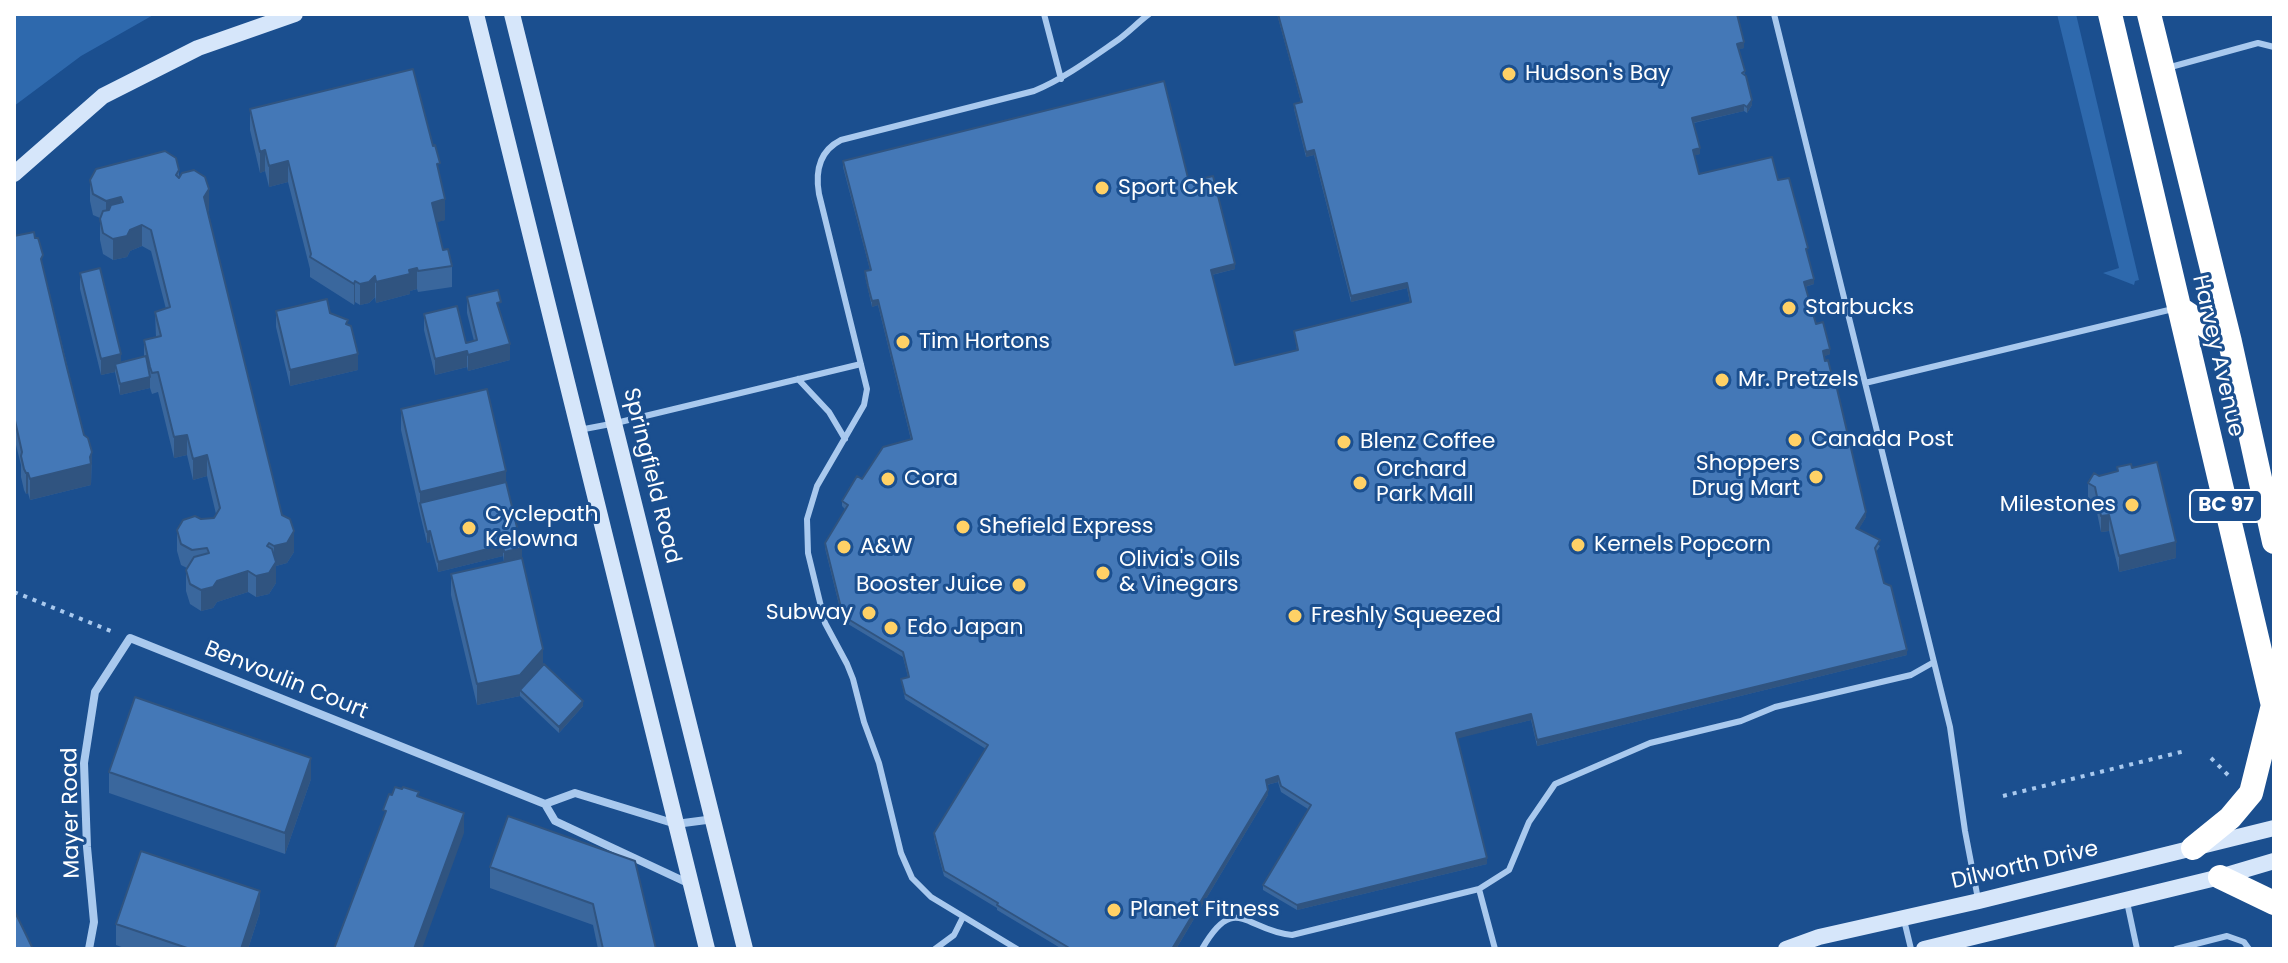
<!DOCTYPE html>
<html>
<head>
<meta charset="utf-8">
<style>
  body { margin:0 }
  #map { position:relative; width:2288px; height:963px; overflow:hidden; background:#1b4f8f; font-family:Poppins,sans-serif }
  canvas { display:block }
  .frame { position:absolute; inset:0; border:16px solid #fff; pointer-events:none }
</style>
</head>
<body>
<div id="map">
<canvas width="2288" height="963"></canvas>
<div class="frame"></div>
</div>
<script>
const ctx = document.querySelector('canvas').getContext('2d');
ctx.lineJoin = 'round';
function paint(path, color) { ctx.fillStyle = color; ctx.fill(path, 'evenodd'); }
function strokePath(path, color, width, dash) { ctx.strokeStyle = color; ctx.lineWidth = width; ctx.lineCap = dash ? 'butt' : 'round'; ctx.setLineDash(dash || []); ctx.stroke(path); }
function drawText(font, color, halo, rows, align = 'center') {
  ctx.font = font + ' Poppins,sans-serif'; ctx.lineWidth = 6; ctx.setLineDash([]); ctx.textBaseline = 'middle'; ctx.strokeStyle = halo; ctx.fillStyle = color; for (const [text, x, y, turn = 0] of rows) {
    ctx.save(); ctx.translate(x, y); ctx.rotate((+turn || 0) * Math.PI / 180); ctx.textAlign = isNaN(turn) ? turn : align; if (halo) ctx.strokeText(text, 0, 0); ctx.fillText(text, 0, 0); ctx.restore();
  }
}
const green = new Path2D(`
  M14,14H155L81,56L14,106Z
  M2057,14H2076L2139,280L2135,281L2134,285L2103,273L2119,268Z`);
const path = new Path2D(`
  M14,592L116,633
  M2211,758L2232,779
  M2003,796L2185,751`);
const lane = new Path2D(`
  M1044,14L1061,79
  M1774,14L1950,727L1965,831L1978,899
  M2167,68L2258,43L2274,47
  M798,379L829,412L845,439
  M1865,383L2173,309
  M579,430L616,423L861,364
  M1479,889L1495,949
  M2127,902L2137,949
  M1904,920L1911,949
  M935,949L954,935L963,917
  M1017,949L931,897L912,878L901,853L879,763L864,722L853,679L847,664L825,623L808,553L807,519L817,486L864,405L867,389L819,194C815,171 819,151 841,140L1034,91C1063,79 1089,60 1115,42C1127,34 1137,23 1149,14
  M1202,949C1235,891 1246,931 1292,935L1479,889L1509,870L1529,822L1555,784L1650,743L1741,721L1775,707L1911,675L1934,662
  M2176,949L2227,936L2244,942L2249,949`);
const street = new Path2D(`
  M545,804L575,793L676,824L714,819
  M89,949L94,922L87,847L84,763L95,692L130,638L545,804L555,821L690,884`);
const secondary = new Path2D(`
  M476,14L707,949
  M512,14L745,949
  M14,174L103,96L198,48L295,14
  M1786,949L1819,937L1979,901L2274,828
  M1924,949L2220,877L2274,861`);
const highway = new Path2D(`
  M2110,14L2274,710
  M2149,14L2230,342L2274,542
  M2179,308L2230,342
  M2193,848L2230,818L2251,793L2273,705
  M2220,877L2274,903`);
const wall = new Path2D(`
  M1277,14H1737L1744,48L1739,49L1752,105L1747,113L1744,111L1694,123L1700,154L1694,155L1699,174L1778,180L1808,254L1814,284L1805,287L1816,324L1830,354L1824,356L1866,517L1858,530L1880,546L1876,552L1884,583L1907,655L1537,746L1531,720L1457,738L1487,864L1297,910L1263,890V885L1308,809L1281,792L1278,782L1267,785L1268,795L1176,949H1062L997,910V908L944,876L934,838V833L986,749L905,699L901,679L908,677L903,657L843,621L825,548V543L845,509L842,506V501L862,479L911,440L878,305L872,307L865,276V271L870,270L843,167V161L1189,182L1235,269L1212,275L1235,365L1297,350L1294,331L1410,303L1407,288L1351,302L1314,155L1306,157L1294,109V104L1301,102Z
  M250,109L440,177L445,220L436,222L443,250L452,266V287L418,292L417,289L410,291V294L376,303L375,297L369,303L360,305L355,302L354,305L310,277V269L288,182L269,187L265,171L260,173L250,130Z
  M179,170V178L209,210L208,212L282,515L294,552L287,563L276,566V583L269,594L256,597L248,592L217,602L213,608L201,611L190,604L186,591V570L187,568L181,565L177,551V530L201,519L214,518L216,514L207,476L193,480L187,455L174,458L158,392L152,394L150,388L120,395L115,372L101,375L80,289V273L121,362L144,356V340L156,337L155,312L166,309L151,251L142,246L130,251L127,257L113,260L103,254L100,240V218L93,215L90,201V180Z
  M14,236L43,266L84,435L92,452L91,485L30,500L28,493L26,494L24,490L21,477V465L14,437Z
  M467,297L501,315L510,360L468,371L467,367L435,375L424,330V314L466,343L474,341L467,313Z
  M276,311L330,313L348,325L358,370L290,386L276,327Z
  M401,409L506,483L543,665L583,706L559,733L520,696L477,705L451,595V574L504,562L503,556L438,572L430,542L427,543L420,514L401,430Z
  M2117,467L2132,468L2176,558L2119,572L2109,531L2101,532L2095,503L2088,499V483L2099,476L2117,471Z
  M109,772L311,779L285,854L109,793Z
  M508,816L656,949H598L593,925L490,888V867Z
  M260,912L248,949H127L116,945V924Z`);
const shadedWall = new Path2D(`
  M1744,42V48L1737,50V44Z
  M1752,100V105L1747,113V107Z
  M1744,105V111L1692,123V118Z
  M1700,148V154L1693,156V150Z
  M265,150V171L260,173V152Z
  M1314,150V155L1306,157V152Z
  M288,161V182L269,187V166Z
  M209,189V210L204,218V197Z
  M121,197V218L106,222V201Z
  M445,199V220L432,224V203Z
  M142,225V246L130,251L127,257L113,260V239Z
  M1235,264V269L1211,275V270Z
  M417,268V289L410,291V294L376,303V282Z
  M375,276V297L369,303L360,305V284Z
  M1814,279V284L1804,287V282Z
  M355,281V302L354,305V284Z
  M1407,283V288L1351,302V296Z
  M878,300V305L872,307V301Z
  M510,344V360L468,371V355Z
  M1830,349V354L1823,357V351Z
  M467,351V367L435,375V359Z
  M121,354V370L115,364V372L101,375V359Z
  M358,354V370L290,386V370Z
  M150,377V388L120,395V384Z
  M187,435V455L174,458V437Z
  M92,452L91,485L30,500V479L90,457Z
  M207,455V476L193,480V459Z
  M506,471V492L420,506V492Z
  M26,473H28V493L26,494Z
  M1866,512V517L1856,534V528Z
  M2109,515V531L2101,532V516Z
  M294,531V552L287,563L276,566V583L269,594L256,597V576L274,564V546Z
  M430,531V542L427,543V532Z
  M2176,542V558L2119,572V556Z
  M503,545V556L438,572V562Z
  M522,548V559L504,563V552Z
  M248,571V592L217,602L213,608L201,611V590L217,581Z
  M543,649V670L520,690V696L477,705V684Z
  M1907,650V655L1537,746V740Z
  M583,701V706L559,733V727Z
  M1531,714V720L1456,739V733Z
  M311,758V779L285,854V833Z
  M1278,776V782L1266,785V780Z
  M1268,790V795L1176,949H1172Z
  M464,813V833L422,949H414Z
  M1487,858V864L1297,910V905Z
  M260,891V912L248,949H241Z`);
const building = new Path2D(`
  M1278,14H1737L1744,42L1737,44L1745,71L1742,73L1746,76L1752,100L1747,107L1744,105L1692,118L1700,148L1693,150L1699,174L1772,157L1778,180L1789,178L1808,248L1806,249L1814,279L1804,282L1816,324L1823,322L1830,349L1823,351L1825,361L1828,360L1832,376H1834L1866,512L1856,528L1880,540L1875,548L1884,583L1891,586L1907,650L1537,740L1531,714L1456,733L1487,858L1297,905L1263,885L1311,805L1281,786L1278,776L1266,780L1268,790L1172,949H1071L997,905L998,903L944,871L934,833L988,745L905,694L901,679L909,677L903,652L843,616L825,543L848,505L842,501L857,476L862,479L883,447L912,439L878,300L872,301L868,286L865,271L871,270L843,161L1164,81L1189,182L1213,176L1235,264L1211,270L1235,365L1298,350L1294,331L1411,302L1407,283L1351,296L1314,150L1306,152L1294,104L1302,102Z
  M413,69L433,146L435,145L440,163L437,164L445,199L432,203L443,250L448,249L452,266L418,271L417,268L409,270L410,274L376,282L375,276L369,282L360,284L355,281L354,284L310,257L311,254L288,161L269,166L265,150L260,152L250,109Z
  M165,151L176,158L179,170L176,175L179,178L182,173L194,170L205,177L209,189L204,197L282,515L290,519L294,531L287,543L274,546L269,543L267,546L272,549L276,562L269,573L256,576L248,571L217,581L213,587L201,590L190,584L186,570L194,557L209,553L207,548L192,550L181,544L177,530L183,520L195,516L201,519L214,518L220,508L207,455L193,459L187,435L174,437L158,372L152,373L150,367L144,340L161,336L155,312L170,307L151,230L142,225L130,230L127,236L113,239L103,233L100,219L103,211L109,210L111,205L123,202L121,197L106,201L93,194L90,180L96,169Z
  M34,232L35,238H38L39,241L43,255L41,259L66,364L84,435L88,438L92,452L90,457L91,464L30,479L28,473H26L24,469L21,456L22,452L14,416V236Z
  M100,268L121,354L101,359L80,273Z
  M498,290L501,302L497,303L510,344L468,355L467,351L435,359L424,314L457,306L466,343L477,340L467,297Z
  M327,299L330,313L348,320L346,324L351,326L358,354L290,370L276,311Z
  M146,356L150,377L120,384L115,364Z
  M487,389L506,471L420,492L401,409Z
  M2157,462L2176,542L2119,556L2109,515L2101,516L2095,487L2088,483L2094,473L2099,476L2118,471L2117,467L2131,464L2132,468Z
  M506,482L522,548L504,552L503,545L438,562L430,531L427,532L420,503Z
  M522,558L543,649L520,675L477,684L451,574Z
  M544,664L583,701L559,727L520,690Z
  M135,697L311,758L285,833L109,772Z
  M395,787L402,789L403,787L419,792L417,796L464,813L414,949H334L386,811L383,810L389,794L392,795Z
  M508,816L635,861L656,949H603L593,904L490,867Z
  M141,851L260,891L241,949H190L116,924Z
  M14,910L33,949H14Z`);
const markers = [
  [1509,74,8,"#ffd166"],
  [1102,188,8,"#ffd166"],
  [1789,308,8,"#ffd166"],
  [903,342,8,"#ffd166"],
  [1722,380,8,"#ffd166"],
  [1795,440,8,"#ffd166"],
  [1344,442,8,"#ffd166"],
  [1816,477,8,"#ffd166"],
  [888,479,8,"#ffd166"],
  [1360,483,8,"#ffd166"],
  [2132,505,8,"#ffd166"],
  [963,527,8,"#ffd166"],
  [469,528,8,"#ffd166"],
  [1578,545,8,"#ffd166"],
  [844,547,8,"#ffd166"],
  [1103,573,8,"#ffd166"],
  [1019,585,8,"#ffd166"],
  [869,613,8,"#ffd166"],
  [1295,616,8,"#ffd166"],
  [891,628,8,"#ffd166"],
  [1114,910,8,"#ffd166"]
];
const shields = [
  [2226,506,72]
];
const shieldNames = [
  ["BC 97",2226,506]
];
const poiNames = [
  ["Hudson's Bay",1525,74],
  ["Sport Chek",1118,188],
  ["Starbucks",1805,308],
  ["Tim Hortons",919,342],
  ["Mr. Pretzels",1738,380],
  ["Canada Post",1811,440],
  ["Blenz Coffee",1360,442],
  ["Shoppers",1800,464,"right"],
  ["Drug Mart",1800,489,"right"],
  ["Orchard",1376,470],
  ["Park Mall",1376,495],
  ["Cora",904,479],
  ["Milestones",2116,505,"right"],
  ["Cyclepath",485,515],
  ["Kelowna",485,540],
  ["Shefield Express",979,527],
  ["Kernels Popcorn",1594,545],
  ["A&W",860,547],
  ["Olivia's Oils",1119,560],
  ["& Vinegars",1119,585],
  ["Booster Juice",1003,585,"right"],
  ["Subway",853,613,"right"],
  ["Freshly Squeezed",1311,616],
  ["Edo Japan",907,628],
  ["Planet Fitness",1130,910]
];
const streetNames = [
  ["Harvey Avenue",2217,356,77],
  ["Springfield Road",651,476,76],
  ["Benvoulin Court",286,681,22],
  ["Mayer Road",72,813,-91],
  ["Dilworth Drive",2025,866,-13]
];
paint(green, '#2e69ad');
strokePath(path, '#a9c9ee', 4, [4, 6]);
strokePath(lane, '#a9c9ee', 6);
strokePath(street, '#a9c9ee', 8);
strokePath(secondary, '#d6e6fa', 16);
strokePath(highway, '#fff', 24);
paint(wall, '#3a679d');
paint(shadedWall, '#305480');
paint(building, '#4478b7');
strokePath(building, '#305480', 2);
for (const [x, y, r, color] of markers) { const dot = new Path2D(); dot.arc(x, y, r, 0, 2 * Math.PI); ctx.fillStyle = color; ctx.fill(dot); strokePath(dot, '#1b4f8f', 3); }
for (const [x, y, w] of shields) { const box = new Path2D(); box.roundRect(x - w / 2, y - 16, w, 32, 6); ctx.fillStyle = '#1b4f8f'; ctx.fill(box); strokePath(box, '#fff', 2); }
drawText('bold 20px', '#fff', null, shieldNames);
drawText('22px', '#fff', '#1b4f8f', poiNames, 'left');
drawText('22px', '#fff', '#1b4f8f', streetNames);
</script>
</body>
</html>
